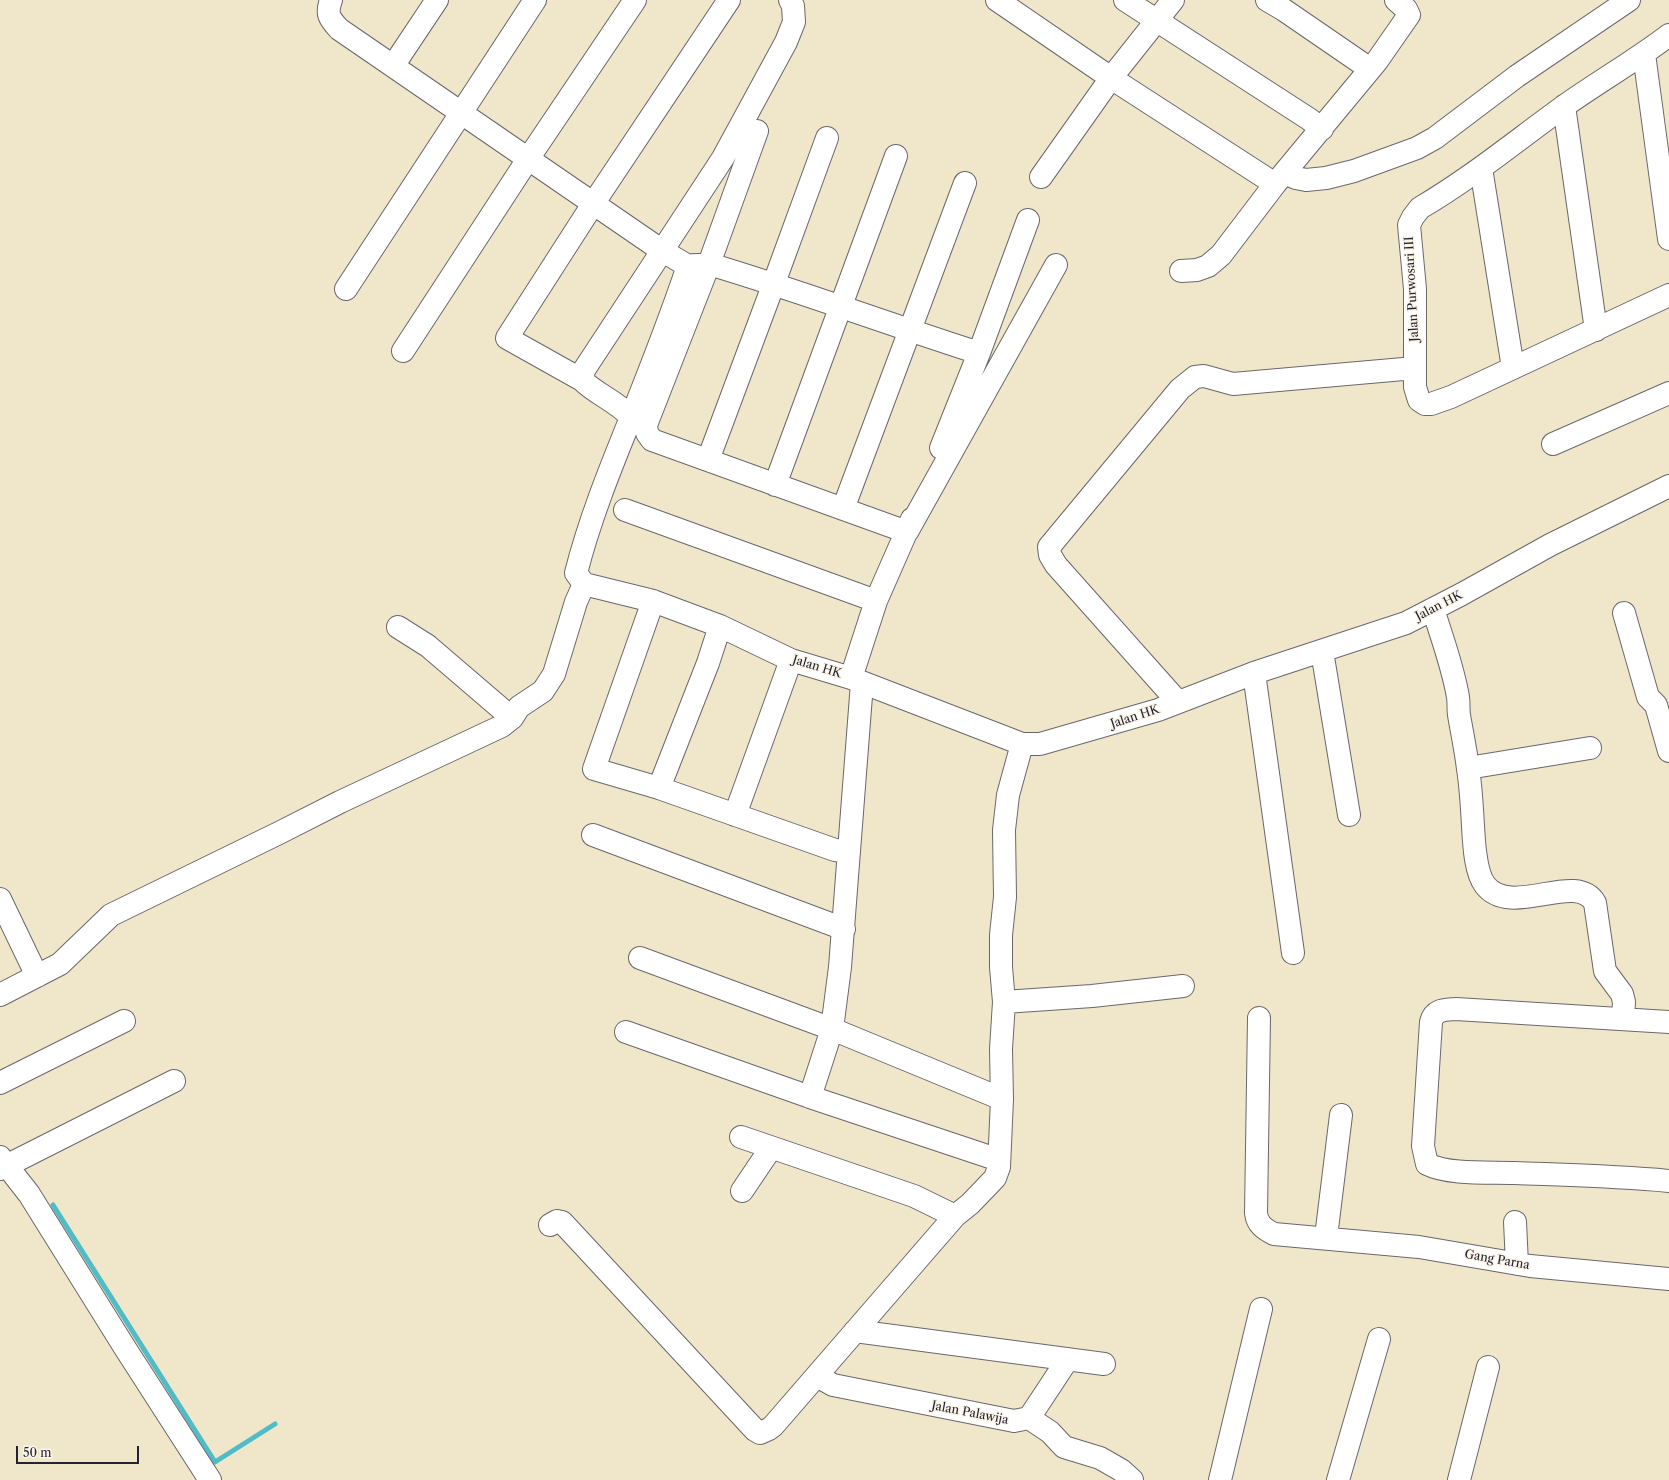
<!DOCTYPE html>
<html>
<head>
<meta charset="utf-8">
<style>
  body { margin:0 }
  #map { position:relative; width:1669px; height:1480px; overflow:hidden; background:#f0e7ca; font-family:"Libre Caslon Text",serif }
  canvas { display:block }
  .scale { position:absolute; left:16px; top:1446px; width:123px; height:18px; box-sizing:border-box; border:2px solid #22223b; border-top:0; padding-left:5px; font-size:12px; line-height:14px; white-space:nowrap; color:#22223b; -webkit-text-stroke:3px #fcf5e5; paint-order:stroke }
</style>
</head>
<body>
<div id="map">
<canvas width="1669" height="1480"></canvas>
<div class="scale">50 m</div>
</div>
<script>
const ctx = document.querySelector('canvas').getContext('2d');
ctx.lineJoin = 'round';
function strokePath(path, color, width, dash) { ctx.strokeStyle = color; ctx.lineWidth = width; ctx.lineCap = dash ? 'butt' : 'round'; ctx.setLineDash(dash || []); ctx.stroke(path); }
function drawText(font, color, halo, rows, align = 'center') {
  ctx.font = font + ' "Libre Caslon Text",serif'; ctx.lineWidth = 3; ctx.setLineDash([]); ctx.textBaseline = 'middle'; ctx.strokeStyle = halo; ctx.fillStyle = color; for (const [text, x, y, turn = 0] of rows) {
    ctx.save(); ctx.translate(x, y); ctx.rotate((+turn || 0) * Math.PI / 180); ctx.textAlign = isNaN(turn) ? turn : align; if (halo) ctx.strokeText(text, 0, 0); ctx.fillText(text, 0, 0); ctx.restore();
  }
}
const stream = new Path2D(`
  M53,1205L215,1462L275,1424`);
const minor = new Path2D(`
  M331,0C326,14 329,18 339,29L661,250L688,266C695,264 702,266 709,264C800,291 888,324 979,353
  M997,0L1111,78L1275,184
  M1125,0L1309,119L1322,129
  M1267,0L1284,10L1370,69
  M1669,35C1635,61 1598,82 1563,107C1516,141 1471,178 1420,208L1413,217L1409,225L1415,289V387L1419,400L1425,404H1431L1451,397L1669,295
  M1644,54L1669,239
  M393,66L437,0
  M1564,106L1596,330
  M757,131L709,264L646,425L647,433L652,440L907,532L1056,265
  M1481,168L1513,368
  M1285,173L1296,178L1306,180L1326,178L1354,171L1417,148L1435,138L1517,76L1629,0
  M1041,177L1111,78L1173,0
  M1181,271L1197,270L1208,266L1221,255L1275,184L1377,61L1409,15L1406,9L1396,0
  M346,289L535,0
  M403,351L528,159L635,0
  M582,380L507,338L593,204L729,0
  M631,417C615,400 597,395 582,380L584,370L723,158L786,42L794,22L793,6L790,0
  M1553,444L1669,393
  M941,448L979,353L1028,220
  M708,460L774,283L827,138
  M775,485L896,156
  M843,509L965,183
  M625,510L876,601
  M584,584L653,601L720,626L791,660L851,678L1022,744H1040L1158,710L1254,673L1406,623L1462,594L1550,545L1669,486
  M653,601L594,769L659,788L835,850L849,852
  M1433,609C1442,638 1453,667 1458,697C1459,703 1458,709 1459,715C1462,733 1466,751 1468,769C1471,788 1472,807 1473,826C1474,843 1475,872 1485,885C1511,919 1576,870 1595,903L1605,971L1622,994L1624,1002L1623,1019
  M1624,613L1648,697L1656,705L1669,751
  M398,627L428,646L512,718
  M1322,651L1349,815
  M1254,673L1293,953
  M851,678L876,601L912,519
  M1178,702L1056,565L1050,555L1049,547L1180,389L1195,377L1204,376L1233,384L1415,368
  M1468,768L1590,748
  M659,788L708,663L720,626
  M735,815L791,660
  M593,835L844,929
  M0,899L37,976
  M640,958L832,1029L1002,1099
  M0,995L60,964L111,915L279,833L340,802L502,726L512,718L519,707L543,691L554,674L576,602L584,584L576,573C590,518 611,467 632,415C652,365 671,316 688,266
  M1004,1002L1092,996L1183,986
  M1259,1018L1256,1213C1257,1224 1264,1229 1274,1234L1419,1247L1530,1266L1669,1279
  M1669,1022L1456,1009C1445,1010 1434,1009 1431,1022L1423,1146L1427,1164C1449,1175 1489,1172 1514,1173C1566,1175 1617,1176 1669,1181
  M626,1032L810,1097L832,1029L840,967L862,683
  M0,1083L124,1021
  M810,1097L999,1160
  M741,1137L914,1196L955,1216L970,1204L995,1178L999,1167L1002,1099L1001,1049L1004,1002L1001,967V935L1005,897L1004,830L1008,795L1022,744
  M0,1157L29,1194L125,1348L210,1480
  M0,1169L174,1081
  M742,1191L771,1148
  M1515,1222L1517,1264
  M550,1225L557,1221L562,1222L755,1430L760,1433L769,1429L773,1426L955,1216
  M1326,1237L1341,1115
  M855,1331L1104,1364
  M817,1376L833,1385L1014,1421L1029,1418L1050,1432L1064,1447L1100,1458L1121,1470L1132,1480
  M1029,1418L1068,1359
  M1220,1480L1261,1309
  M1338,1480L1379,1339
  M1459,1480L1488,1367`);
const streetNames = [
  ["Jalan Purwosari III",1412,289,-93],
  ["Jalan HK",1439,606,-27],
  ["Jalan HK",817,667,17],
  ["Jalan HK",1135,717,-18],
  ["Gang Parna",1497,1260,10],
  ["Jalan Palawija",970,1413,11]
];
strokePath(stream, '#4fbcc8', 5);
strokePath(minor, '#6a676d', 24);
strokePath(minor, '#fff', 22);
drawText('12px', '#22223b', '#fcf5e5', streetNames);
</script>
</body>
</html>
